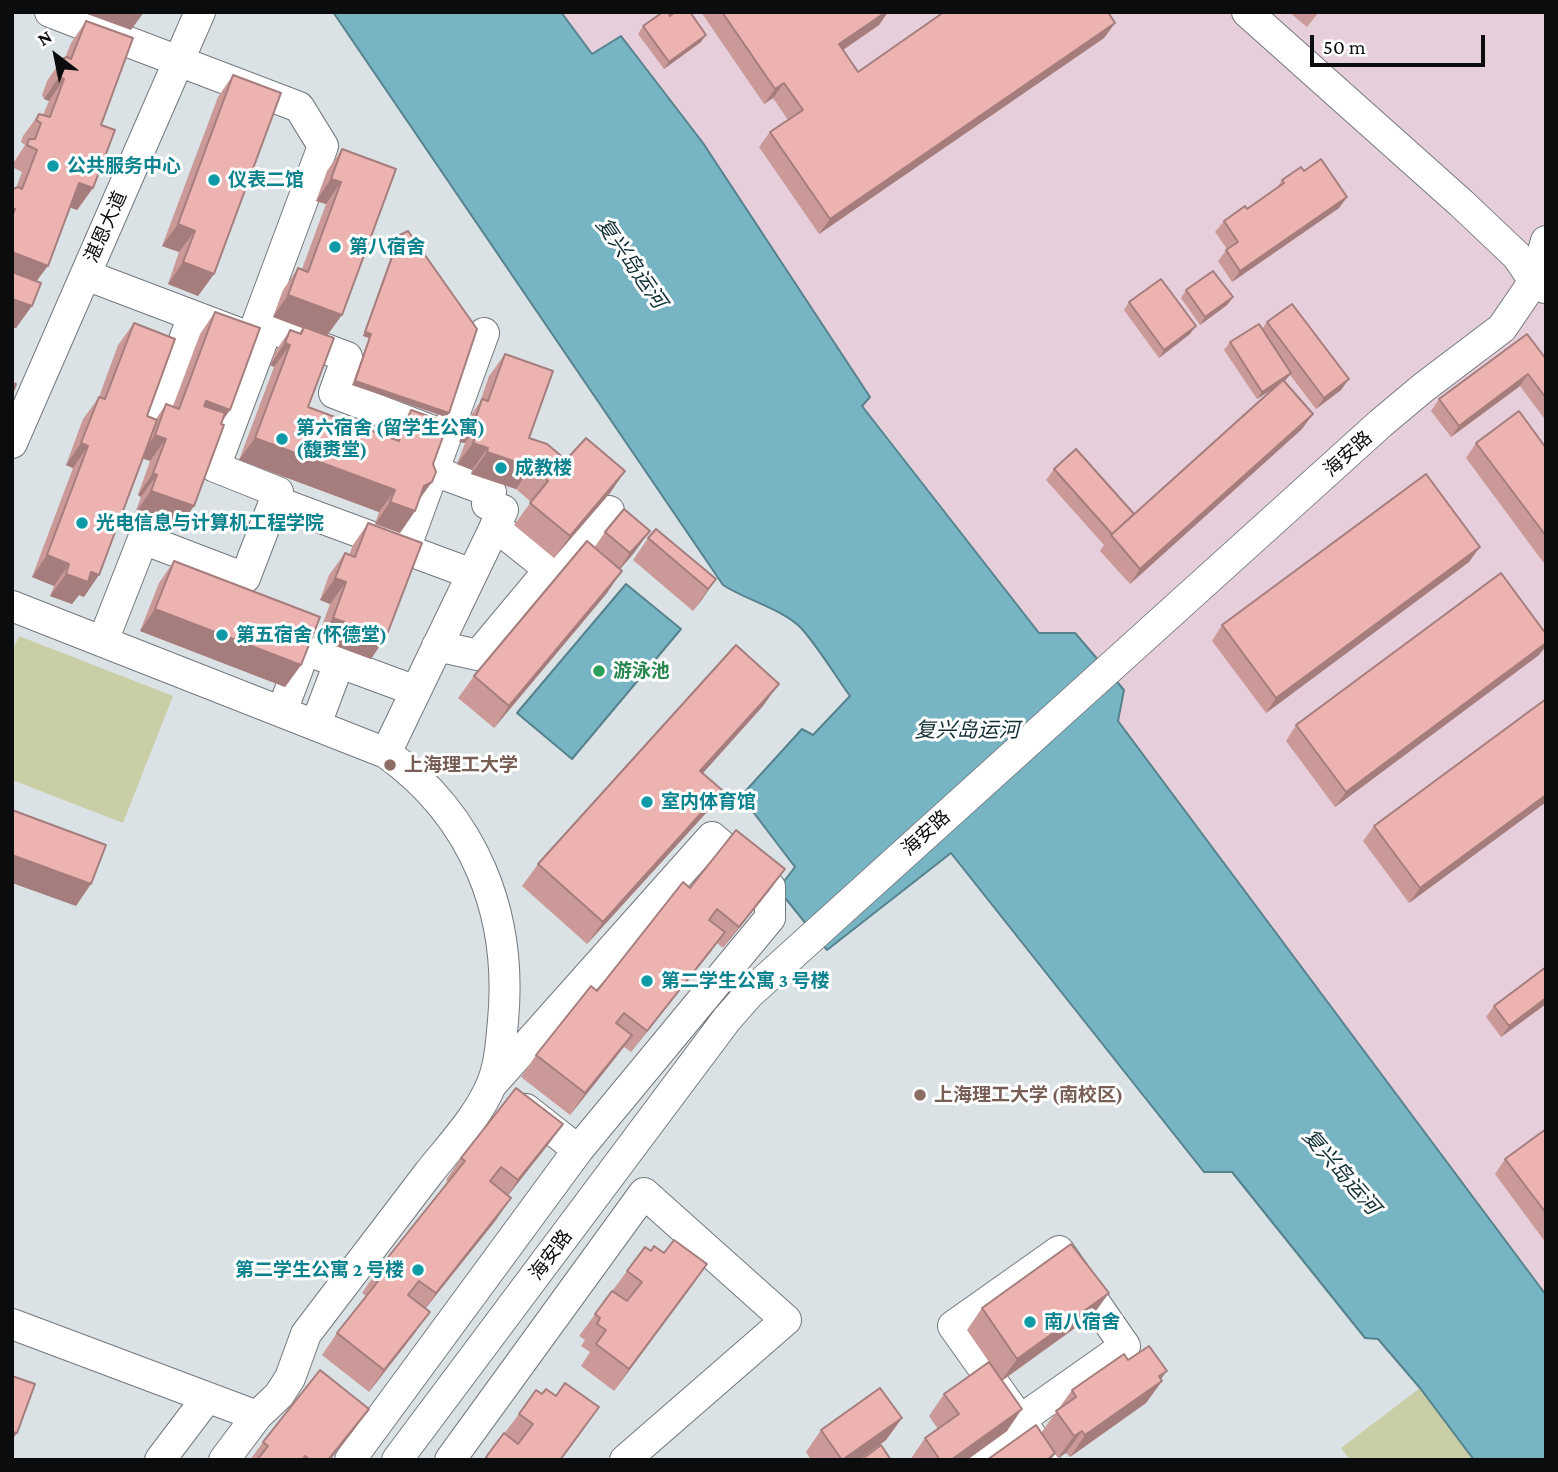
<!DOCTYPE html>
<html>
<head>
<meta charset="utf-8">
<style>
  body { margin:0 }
  #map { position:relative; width:1558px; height:1472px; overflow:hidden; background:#dbe2e6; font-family:"Crimson Pro",serif }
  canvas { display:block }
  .frame { position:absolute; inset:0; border:14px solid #0a0c0d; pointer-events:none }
  .north { position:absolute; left:21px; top:21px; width:70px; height:70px; -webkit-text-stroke:5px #fff; paint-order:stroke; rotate:328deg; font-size:19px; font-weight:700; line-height:28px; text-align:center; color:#0a0c0d }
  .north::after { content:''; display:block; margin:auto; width:24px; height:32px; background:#0a0c0d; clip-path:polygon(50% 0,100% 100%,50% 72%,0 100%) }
  .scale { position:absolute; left:1310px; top:35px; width:175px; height:32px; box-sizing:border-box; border:4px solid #0a0c0d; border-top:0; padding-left:9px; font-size:21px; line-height:24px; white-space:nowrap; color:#0a0c0d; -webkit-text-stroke:5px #fff; paint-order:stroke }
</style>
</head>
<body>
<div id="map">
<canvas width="1558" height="1472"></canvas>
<div class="frame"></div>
<div class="north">N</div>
<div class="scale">50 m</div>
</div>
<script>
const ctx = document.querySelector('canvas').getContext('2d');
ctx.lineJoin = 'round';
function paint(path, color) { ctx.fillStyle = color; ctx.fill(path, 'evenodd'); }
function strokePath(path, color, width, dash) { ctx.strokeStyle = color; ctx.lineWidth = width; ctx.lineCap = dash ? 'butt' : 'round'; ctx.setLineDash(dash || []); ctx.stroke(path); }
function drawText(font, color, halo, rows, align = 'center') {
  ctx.font = font + ' "Crimson Pro","Noto Sans SC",serif'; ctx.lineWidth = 6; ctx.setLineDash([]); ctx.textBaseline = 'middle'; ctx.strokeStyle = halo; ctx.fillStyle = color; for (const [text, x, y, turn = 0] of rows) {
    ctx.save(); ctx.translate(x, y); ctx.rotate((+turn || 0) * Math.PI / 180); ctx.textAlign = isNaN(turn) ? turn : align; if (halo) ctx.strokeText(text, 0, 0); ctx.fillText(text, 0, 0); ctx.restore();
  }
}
const industrial = new Path2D(`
  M561,12H1546V1295L1118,721L1123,690L1075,633H1039L886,434L862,406L869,397L703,143L621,36L592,54Z`);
const green = new Path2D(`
  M19,636L173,696L123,823L12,780V652Z
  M1420,1388L1474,1460H1350L1341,1448Z`);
const water = new Path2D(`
  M333,12H561L592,54L621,36L703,143L870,397L862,406L1039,633H1075L1124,690L1118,721L1546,1295V1460H1474L1420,1388L1378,1339L1365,1338L1232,1172H1204L951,853L827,950L778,889L795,867L741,796L802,729L813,735L850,696C834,674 819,648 801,628C782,609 746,600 723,585Z
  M626,584L681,629L572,759L517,713Z`);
const minor = new Path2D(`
  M50,12L299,107L323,146L257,323
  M1247,12L1461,203L1517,256L1534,281L1545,288
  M86,275L252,338L257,323L347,357L334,393L446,436
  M155,417L193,316
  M12,443L200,12
  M275,501L472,574
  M495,526L555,574L609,511
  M405,549L484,333
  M12,606L386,753C475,817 513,914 503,1021C501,1041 500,1064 492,1083C479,1116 450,1146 428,1174C387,1227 347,1281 306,1334L290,1378L279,1395L257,1416L224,1460
  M103,641L143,539L245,578L278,492L215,467L262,342L252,338
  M437,646L478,655L549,570
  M282,711L305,650L416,691
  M316,724L339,663
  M386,753L503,510L487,504L491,492L434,471
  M526,1109L578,1150
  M12,1324L257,1416
  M1020,1420L1125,1346L1059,1251L953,1326L1045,1455
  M160,1460L207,1398
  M350,1460L578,1150L770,918V887L712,837L493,1083
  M397,1460L727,1019L749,994L1381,423L1424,387L1502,328L1534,281L1546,241
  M450,1460L644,1193L786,1320L625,1460
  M978,1460L1025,1427`);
const wall = new Path2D(`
  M701,12H888L879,25L843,50L858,72L1115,23L1104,38L819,234L759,147L770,132L788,120L773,98L764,104Z
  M1289,12H1319L1307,27Z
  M670,16L701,42L664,69L638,34L643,26Z
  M86,21L101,125L93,188L77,210L70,207L16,328L12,327V191L16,188L22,172L12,167V165L25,145L21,142L23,136L39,114L43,115L49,101L44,99L42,95L47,81L62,59L65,58L71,43Z
  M233,75L214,274L198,296L168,284L179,252L162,246L218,97Z
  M342,149L396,169L327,336L308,407L393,439L395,432L411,410L419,499L415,511L400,533L375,524L379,512L239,460L274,367L270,365L275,352L290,330L299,333L303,328L273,317L283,290L298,268L302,269L326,204L316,201L327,171Z
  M1304,171L1347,197L1339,208L1232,282L1218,261L1227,249L1215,232L1224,221L1247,209L1275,190L1282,180Z
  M400,235L446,417L352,385L369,338L363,336L397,239Z
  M1186,290L1233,297L1227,305L1200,325L1181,298Z
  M1129,302L1190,334L1159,358L1124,310Z
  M215,312L230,410L223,420L194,506L178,528L135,513L141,497L138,495L150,461L142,458L84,597L79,595L72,604L50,596L54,586L32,577L73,468L66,465L83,419L99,397L118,345L134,323L147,416L156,419L166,404L173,406L200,334Z
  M1267,322L1341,390L1316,409L1290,375L1284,382L1302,429L1130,584L1100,551L1104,545L1046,480L1054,469L1134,514L1272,389L1257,399L1224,350L1230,342L1262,329Z
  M505,354L529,438L566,460L625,471L610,493L554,558L514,525L531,502L516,489L471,474L472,470L457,464L465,443L459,442L467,421L480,402L489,376Z
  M1546,359V421L1520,386L1451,437L1431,411L1439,399Z
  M1476,443L1546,448V566L1466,458Z
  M368,523L371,659L317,639L330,604L320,600L329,575L345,553L349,555L353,545Z
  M605,532L634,553L620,569L607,593L494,728L458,698L474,676L594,548Z
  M648,538L716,579L693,611L633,560Z
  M174,561L301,665L285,687L140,631L159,583Z
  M1469,562L1266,713L1212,641L1222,625Z
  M1546,634V646L1539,655L1335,807L1286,741L1296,725Z
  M1546,699V802L1409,903L1363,841L1374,826Z
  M763,706L703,773L707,812L587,944L522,886L538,864Z
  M785,869L769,891L723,948L717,943L631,1052L624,1047L570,1115L521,1077L536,1055L597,991L690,888Z
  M1546,967V1004L1501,1037L1486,1017L1494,1006Z
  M563,1124L547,1146L508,1195L496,1220L425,1309L414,1334L369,1392L322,1355L337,1333L366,1296L362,1293L377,1271L448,1182L446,1180L461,1158Z
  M1546,1129V1243L1495,1174L1505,1159Z
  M651,1251L664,1253L707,1264L614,1391L581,1366L590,1352L581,1346L585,1340L579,1336L627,1271Z
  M982,1308L1093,1315L1002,1381L1007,1431L967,1460H910L925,1438L938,1429L929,1416L944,1394L989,1362L967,1330Z
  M1128,1360L1162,1381L1146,1403L1070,1457L1066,1453L1058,1458L1055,1454L1051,1460L1041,1433L1072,1390Z
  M519,1414L584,1429L561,1460H484Z
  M902,1418L886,1440L859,1460H811L806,1452L821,1430Z
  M353,1431L330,1460H250L263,1442Z`);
const shadedWall = new Path2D(`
  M88,12H144L131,30L87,14Z
  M886,12H888L879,25L828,60L839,44Z
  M1115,23L1104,38L819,234L830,219Z
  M706,35L701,42L664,69L669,62Z
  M59,77L64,79L49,101L44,99Z
  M784,83L773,98L764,104L775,89Z
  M331,179L341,182L326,204L316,201Z
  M79,183L93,188L77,210L63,205Z
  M1347,197L1339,208L1232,282L1240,271Z
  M178,224L195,231L179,252L162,246Z
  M12,252L48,266L32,287L12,280Z
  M183,262L214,274L198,296L168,284Z
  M288,295L342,315L326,337L273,317Z
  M1233,297L1227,305L1200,325L1205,317Z
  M12,299L32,306L16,328L12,327Z
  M1196,326L1190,334L1159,358L1164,350Z
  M365,332L371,334L369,338L363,336Z
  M285,343L290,345L274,367L270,365Z
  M1291,373L1285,381L1257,399L1262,392Z
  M1528,374L1520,386L1451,437L1459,426Z
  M1349,379L1341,390L1316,409L1324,398Z
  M355,381L449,413L446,417L352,385Z
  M206,401L230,410L214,432L190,423Z
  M1313,414L1302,429L1130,584L1140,569Z
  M475,420L480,421L465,443L459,442Z
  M155,435L166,439L150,461L139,457Z
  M255,438L395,490L379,512L239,460Z
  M81,443L88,446L73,468L66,465Z
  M473,443L488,448L472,470L457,464Z
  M487,452L531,467L516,489L471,474Z
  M625,471L610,493L554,558L570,536Z
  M153,473L157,475L141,497L138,495Z
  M432,482L416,504L424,486Z
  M151,491L194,506L178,528L135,513Z
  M390,502L415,511L400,533L375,524Z
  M650,531L634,553L615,575L630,553Z
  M1480,547L1469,562L1266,713L1276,698Z
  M47,555L69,564L54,586L32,577Z
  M622,571L607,593L494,728L509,706Z
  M91,572L99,575L84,597L79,595L72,604L50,596L66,574Z
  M335,578L346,582L330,604L320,600Z
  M716,579L701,601L693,611L708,589Z
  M155,609L301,665L285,687L140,631Z
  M333,618L386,637L371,659L317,639Z
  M1546,643V646L1539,655L1335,807L1346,792Z
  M779,684L763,706L685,793L700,771Z
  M722,790L707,812L587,944L603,922Z
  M1546,795V802L1409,903L1420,888Z
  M12,855L91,884L76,906L12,883Z
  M785,869L769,891L723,948L739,927Z
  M725,932L709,954L631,1052L647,1031Z
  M1546,998V1004L1501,1037L1509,1026Z
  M632,1035L616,1057L570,1115L585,1093Z
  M563,1124L547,1146L503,1202L518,1180Z
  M511,1198L496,1220L420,1315L436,1293Z
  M707,1264L692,1286L614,1391L629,1369Z
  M1109,1293L1093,1315L1001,1381L1017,1359Z
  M430,1312L414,1334L369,1392L384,1370Z
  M1167,1371L1158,1383L1162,1381L1146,1403L1070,1457L1085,1435Z
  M369,1409L353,1431L330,1460H328Z
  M1022,1409L1007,1431L967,1460H951Z
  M902,1418L886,1440L859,1460H843Z
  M1082,1431L1066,1453L1058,1458L1074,1436Z
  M12,1432L17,1433L12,1440Z`);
const building = new Path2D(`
  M663,12H668L670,16L675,12H690L706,35L669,62L643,26Z
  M722,12H886L839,44L858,72L944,12H1108L1115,23L830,219L770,132L803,110L784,83L775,89Z
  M86,21L133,38L101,125L115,130L93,188L79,183L48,266L12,252V216L15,209L12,208V192L13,189L18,187L22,189L37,150L27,145L29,139H35L41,123L36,120L39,114L50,117L64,79L59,77L57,73L62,59L67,57L71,59Z
  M233,75L281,93L214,274L183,262L195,231L178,224Z
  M342,149L396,169L342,315L288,295L298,268L308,272L341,182L331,179Z
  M1321,159L1347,197L1240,271L1226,250L1238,242L1224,221L1245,206L1247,209L1284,183L1282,180L1301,167L1304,171Z
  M408,231L477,329L449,413L355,381L371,334L365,332L400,235Z
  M1213,271L1233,297L1205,317L1186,290Z
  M12,272L41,283L32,306L12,299Z
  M1161,279L1196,326L1164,350L1129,302Z
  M1292,304L1349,379L1324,398L1267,322Z
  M215,312L260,328L230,410L206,401L204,406L225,413L221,424L224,425L194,506L151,491L157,475L153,473L166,439L155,435L166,404L179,409Z
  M134,323L175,339L147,416L157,420L99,575L91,572L88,582L66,574L69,564L47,555L88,446L81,443L99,397L105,399Z
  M1259,324L1291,373L1262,392L1230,342Z
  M304,327L334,338L308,407L399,441L411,410L448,423L433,464L436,472L432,482L424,486L415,511L390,502L395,490L255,438L290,345L285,343L290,330L301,334Z
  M1527,334L1546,359V398L1528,374L1459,426L1439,399Z
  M505,354L553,371L529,438L547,444L566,460L586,438L625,471L570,536L530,503L548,481L531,467L487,452L488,448L473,443L480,421L475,420L482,399L488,401Z
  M1283,380L1313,414L1140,569L1111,535Z
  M12,383L16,384L12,394Z
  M1519,411L1546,448V536L1476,443Z
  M1076,449L1134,514L1112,534L1054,469Z
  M1426,474L1480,547L1276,698L1222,625Z
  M624,509L650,531L630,553L605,532Z
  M368,523L422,543L386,637L333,618L346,582L335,578L340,566L345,553L355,557Z
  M656,529L716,579L708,589L648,538Z
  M587,541L622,571L509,706L474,676Z
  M174,561L320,617L301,665L155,609Z
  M1501,573L1546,634V643L1346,792L1296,725Z
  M736,645L779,684L700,771L722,790L603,922L538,864Z
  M1546,699V795L1420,888L1374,826Z
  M12,810L106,845L91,884L12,855Z
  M736,830L785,869L739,927L717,909L709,920L725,932L647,1031L624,1013L616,1023L632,1035L585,1093L536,1055L591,986L597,991L683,882L690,888Z
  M1546,967V998L1509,1026L1494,1006Z
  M516,1088L563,1124L518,1180L501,1167L490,1181L511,1198L436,1293L419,1281L408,1295L430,1312L384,1370L337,1333L383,1275L377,1271L465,1161L461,1158Z
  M1546,1129V1213L1505,1159Z
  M674,1240L707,1264L629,1369L596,1344L606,1330L597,1324L600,1318L595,1314L612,1291L627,1301L642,1282L627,1271L645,1247L651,1251L654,1246L664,1253Z
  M1071,1244L1109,1293L1017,1359L982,1308Z
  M1149,1346L1167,1371L1159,1376L1162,1381L1085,1435L1082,1431L1074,1436L1056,1411L1076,1397L1072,1390L1124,1354L1128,1360Z
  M989,1362L1022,1409L951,1460H940L925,1438L959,1414L944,1394Z
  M320,1370L369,1409L328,1460H310L305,1456L302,1460H257L268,1446L263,1442Z
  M12,1376L35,1384L17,1433L12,1432Z
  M565,1383L599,1407L560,1460H490L486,1457L504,1433L518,1444L533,1424L519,1414L536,1390L542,1394L546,1389L556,1396Z
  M880,1388L902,1418L842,1460L821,1430Z
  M1036,1425L1055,1453L1047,1460H987Z
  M881,1445L891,1460H861Z`);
const markers = [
  [53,166,7,"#0f9aa8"],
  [214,180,7,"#0f9aa8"],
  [335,247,7,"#0f9aa8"],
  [282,439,7,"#0f9aa8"],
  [501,468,7,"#0f9aa8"],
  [82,523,7,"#0f9aa8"],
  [222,635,7,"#0f9aa8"],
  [599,671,7,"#2e9e5b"],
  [390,765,7,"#8d6e63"],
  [647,802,7,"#0f9aa8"],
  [647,981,7,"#0f9aa8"],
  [920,1095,7,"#8d6e63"],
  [418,1270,7,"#0f9aa8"],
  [1030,1322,7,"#0f9aa8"]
];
const cultureNames = [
  ["公共服务中心",67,166],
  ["仪表二馆",228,180],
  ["第八宿舍",349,247],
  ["第六宿舍 (留学生公寓)",296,428],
  ["(馥赉堂)",296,450],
  ["成教楼",515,468],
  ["光电信息与计算机工程学院",96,523],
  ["第五宿舍 (怀德堂)",236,635],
  ["室内体育馆",661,802],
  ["第二学生公寓 3 号楼",661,981],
  ["第二学生公寓 2 号楼",404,1270,"right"],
  ["南八宿舍",1044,1322]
];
const streetNames = [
  ["湛恩大道",106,227,-66],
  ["海安路",1348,454,-42],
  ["海安路",926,833,-42],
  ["海安路",551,1255,-53]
];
const leisureNames = [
  ["游泳池",613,671]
];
const educationNames = [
  ["上海理工大学",404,765],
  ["上海理工大学 (南校区)",934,1095]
];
const waterNames = [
  ["复兴岛运河",631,263,55],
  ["复兴岛运河",967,731],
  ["复兴岛运河",1341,1172,49]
];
paint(industrial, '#e6cfdb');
paint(green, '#cacea6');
paint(water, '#77b4c4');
strokePath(water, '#56828d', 2);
strokePath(minor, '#73787d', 32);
strokePath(minor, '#fff', 30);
paint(wall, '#cb9a98');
paint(shadedWall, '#a57d7c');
paint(building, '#ecb3b1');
strokePath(building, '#a57d7c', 2);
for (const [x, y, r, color] of markers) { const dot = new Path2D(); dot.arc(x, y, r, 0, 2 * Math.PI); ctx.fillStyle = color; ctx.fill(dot); strokePath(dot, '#fff', 2.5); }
drawText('bold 19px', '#0d838f', '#fff', cultureNames, 'left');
drawText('19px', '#0a0c0d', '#fff', streetNames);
drawText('bold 19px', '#27864d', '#fff', leisureNames, 'left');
drawText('bold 19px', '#785e54', '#fff', educationNames, 'left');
drawText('italic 21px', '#102f36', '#fff', waterNames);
</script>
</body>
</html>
